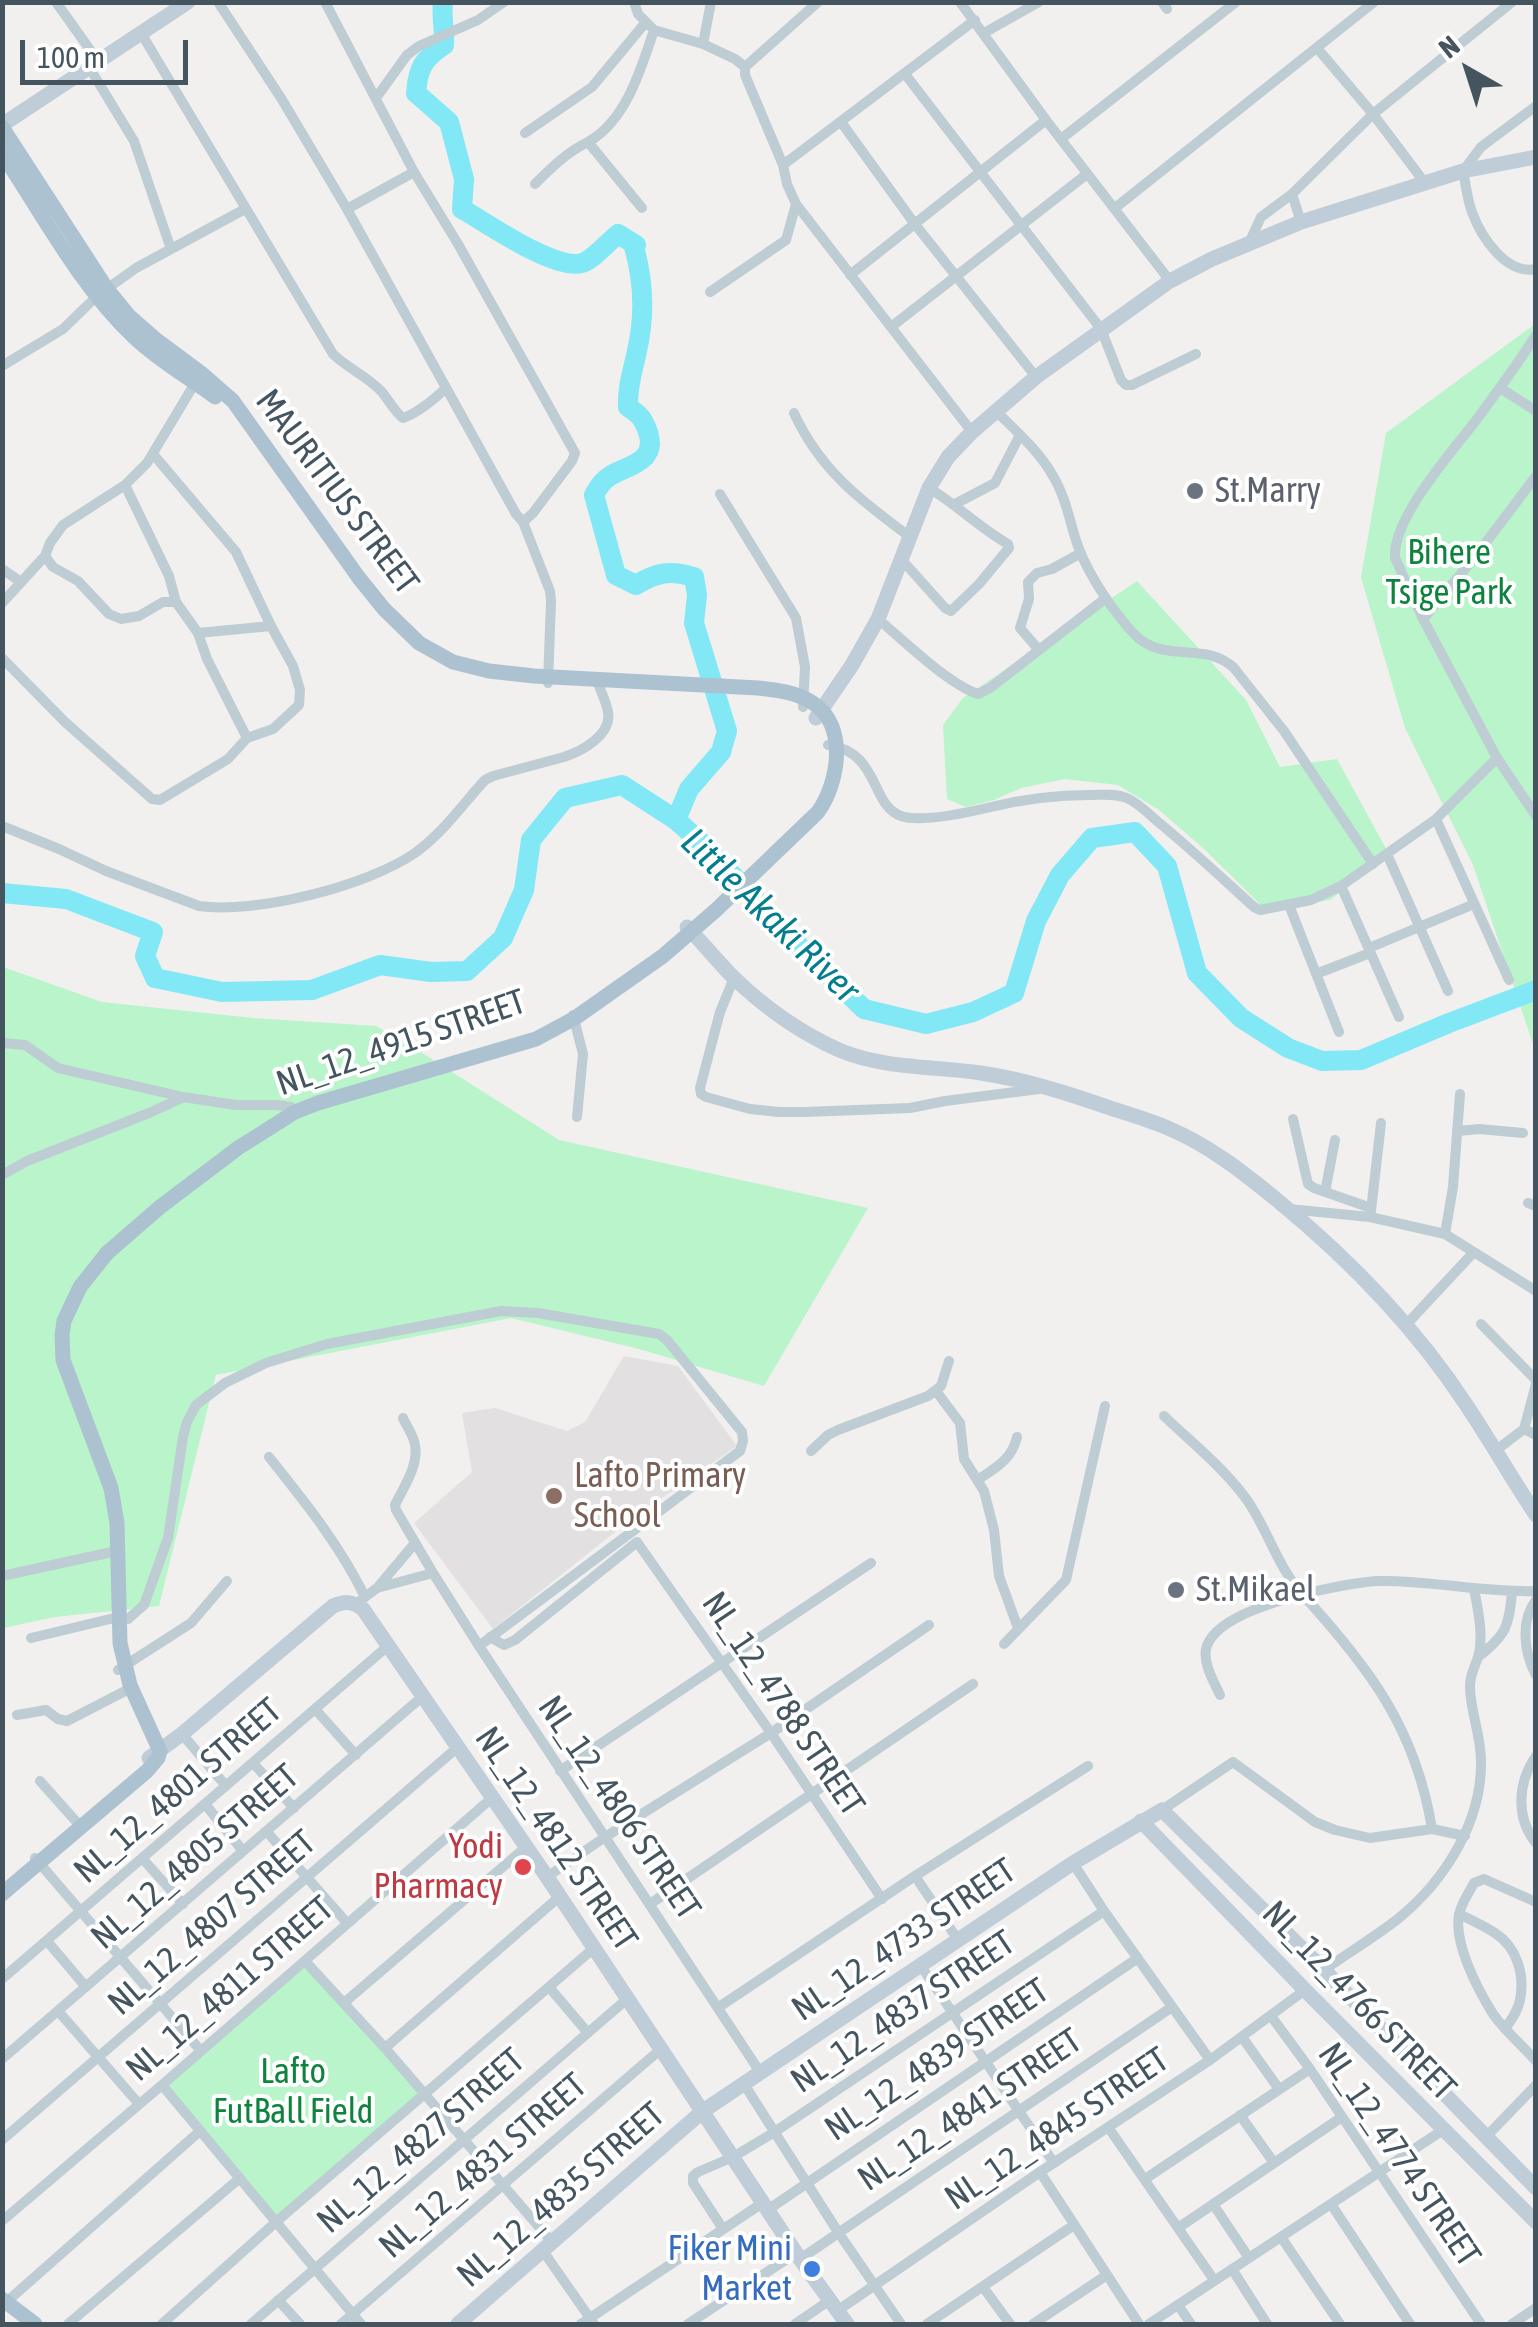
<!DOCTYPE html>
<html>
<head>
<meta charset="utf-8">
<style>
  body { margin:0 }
  #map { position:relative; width:1538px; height:2327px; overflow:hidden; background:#f2efef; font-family:"Asap Condensed",sans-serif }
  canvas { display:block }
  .frame { position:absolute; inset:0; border:5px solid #45555f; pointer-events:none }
  .north { position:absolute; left:1418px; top:20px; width:100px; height:100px; -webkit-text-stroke:8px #fff; paint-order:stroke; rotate:321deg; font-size:28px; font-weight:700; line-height:40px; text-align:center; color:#45555f }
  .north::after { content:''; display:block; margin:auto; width:35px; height:45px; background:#45555f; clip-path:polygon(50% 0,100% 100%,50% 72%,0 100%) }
  .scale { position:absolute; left:20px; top:40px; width:168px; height:45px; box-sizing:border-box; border:5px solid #45555f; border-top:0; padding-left:12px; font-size:30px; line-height:35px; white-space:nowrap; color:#45555f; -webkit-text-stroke:8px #fff; paint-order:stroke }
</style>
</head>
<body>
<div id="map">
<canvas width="1538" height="2327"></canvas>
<div class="frame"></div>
<div class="north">N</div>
<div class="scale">100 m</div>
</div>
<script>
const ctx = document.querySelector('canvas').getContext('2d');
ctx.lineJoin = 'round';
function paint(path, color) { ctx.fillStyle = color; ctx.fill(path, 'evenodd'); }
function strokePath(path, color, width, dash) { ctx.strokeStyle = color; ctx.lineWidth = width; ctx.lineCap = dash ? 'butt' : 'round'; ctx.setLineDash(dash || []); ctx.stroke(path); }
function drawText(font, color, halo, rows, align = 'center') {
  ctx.font = font + ' "Asap Condensed",sans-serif'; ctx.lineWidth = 8; ctx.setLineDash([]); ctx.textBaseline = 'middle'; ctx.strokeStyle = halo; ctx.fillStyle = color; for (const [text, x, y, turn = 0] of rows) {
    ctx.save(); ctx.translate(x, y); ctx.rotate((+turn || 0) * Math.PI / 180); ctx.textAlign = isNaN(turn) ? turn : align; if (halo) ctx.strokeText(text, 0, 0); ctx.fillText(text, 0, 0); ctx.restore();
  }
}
const education = new Path2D(`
  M624,1356L678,1366L737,1446L629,1521L493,1629L414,1523L472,1472L462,1413L495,1408L567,1431L585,1422Z`);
const green = new Path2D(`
  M1535,324V1045L1533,1044L1473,865L1405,728L1361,577L1386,433Z
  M1137,581L1246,700L1280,767L1337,759L1390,856L1330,900L1267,911L1203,848L1159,810L1118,785L1065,779L1021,788L994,800L966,807L947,799L943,725L963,698Z
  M3,967L102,1002L253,1018L376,1026L408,1044L559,1140L868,1208L764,1386L639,1349L511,1318L216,1375L159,1606L55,1617L3,1628Z
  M305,1962L425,2094L278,2224L163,2084Z`);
const river = new Path2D(`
  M443,2C441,18 445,30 444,45C423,59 418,68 416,93L449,122L464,179L462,209C487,223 555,271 582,263C594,259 608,242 618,234L636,245L634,247C644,282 645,316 637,351C633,370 627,387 628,407C640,415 643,418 648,432C658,462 628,465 610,476C602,481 598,487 594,495L616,575L636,585C657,572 670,570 694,577L697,595L694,623L727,731L721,752L689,789L676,820
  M2,893L66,899L153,932L145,956L155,978L222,992L312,990L380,965L431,972L467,971L503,938L524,890L531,840L565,798L622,785L676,820L706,847L809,956L864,1009L926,1024L973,1012L1014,993L1036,921L1060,875L1092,838L1135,832L1167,866L1197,973L1241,1018L1288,1048L1322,1061L1361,1060L1449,1023L1536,990`);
const street = new Path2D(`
  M56,2L98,61
  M218,2L281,98L347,209L516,514L523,522L550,591L551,601L548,683
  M325,2L414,172L458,244L575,453L572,461L533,513L523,522
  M634,2L638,14L654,30L703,44L735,59L745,67L818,2
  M960,2L1046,120L1170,281
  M1162,2L1167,9
  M141,33L333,354C347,368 367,376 381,391C389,400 393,410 403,418C416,414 436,398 446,388
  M984,33L1039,2
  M703,44L711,2
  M1317,48L1373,114L1425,183
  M89,67L134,141L171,249
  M745,67V75L783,165L787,184L796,204L972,432
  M905,74L1101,329L1121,380L1126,385H1132L1196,354
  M376,98L407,55L419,46L478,20L504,2
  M1536,106L1481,147L1463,171C1466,185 1467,199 1472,212C1481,237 1506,275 1536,269
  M841,122L914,223L1036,377
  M525,133L592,87L646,22
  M1061,139L1236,2
  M783,165L975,20
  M535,184C551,168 567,152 588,142
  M642,208L588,142C626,121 641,69 654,30
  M1115,208L1374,2
  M347,209L414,172
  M1301,222L1292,194L1373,114L1512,2
  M1249,243L1261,217L1292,194
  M850,275L1046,120
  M710,292L786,240L796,204
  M891,327L1087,174
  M1536,335C1518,364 1497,392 1477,419C1453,451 1392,518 1395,558L1423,619L1497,758L1536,816
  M2,366L63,329L97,296L136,268L245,209
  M1500,388L1536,411
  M997,412C1017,432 1039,451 1053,476C1067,499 1070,525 1079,549C1091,579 1113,611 1134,634C1164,665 1204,640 1234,668L1284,731L1373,864
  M794,413C820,470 860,500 910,537
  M125,485L169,576L176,602L198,633L207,659L247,738
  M720,494L796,618L805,667L803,707
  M955,504L995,483L1020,435
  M45,556L53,567L78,581L109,614L121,619L139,616L163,602H176
  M902,560L945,608L951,611L979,584L1009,548L1008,544C980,528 957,505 929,488
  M2,569L21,582
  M2,603L45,556L50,543L63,525L125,485L147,463L198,378
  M878,619C904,641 948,684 978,694L990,688L1106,598
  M1423,619L1475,557L1536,476
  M198,633L271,626
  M1039,650L1020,628L1029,599L1028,582L1037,573L1052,569L1081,553
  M2,658L65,722L152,799L160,800L228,759L247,738L273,729L299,705L300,690L293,666L271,626L236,552L153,454
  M828,745C880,752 870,805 901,816C921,823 970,812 991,807C1024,799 1055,795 1089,795C1101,795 1115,793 1127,798C1138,803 1148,813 1157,821C1190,848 1222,878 1254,907L1260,910L1311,900L1341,886L1436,819L1497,758
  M1436,819L1509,980
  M2,826L59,849L106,871L199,906C257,914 367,886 415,853C443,833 462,805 485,780L493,776L564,757C582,751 612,735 608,712C606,701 600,690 597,680
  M1387,854L1448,991
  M1341,886L1399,1017
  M1289,905L1339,1032
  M1369,948L1474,904
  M1316,974L1370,953
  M734,978L720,1012L700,1088L701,1094L706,1097L750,1109L779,1112H805L910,1108L945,1101L1039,1089
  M573,1015L583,1054L577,1117
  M2,1043L25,1045L58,1068L183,1097L236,1105H276L291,1107
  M1293,1119L1308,1184L1314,1188L1371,1208
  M1458,1131L1479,1129L1523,1133
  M2,1175L27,1161L149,1113L182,1098
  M1325,1192L1335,1140
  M1528,1203L1536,1206
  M1289,1209L1370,1217L1445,1234L1536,1291
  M1371,1211L1381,1123
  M1445,1234L1453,1187L1460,1094
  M1481,1324L1536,1380
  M1405,1326L1473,1253
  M936,1391L960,1423L964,1459L984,1491L994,1530L999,1576L1018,1628
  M1164,1416C1191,1442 1224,1468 1247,1500C1268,1530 1277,1566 1302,1594C1276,1602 1213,1618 1206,1649C1203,1664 1214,1682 1220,1695
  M403,1418C406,1425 412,1433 414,1441C421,1462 404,1487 395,1505L396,1510L433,1573L479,1646L760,2072
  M1524,1429L1536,1384
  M811,1451L828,1435L838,1430L928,1396L941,1386L949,1361
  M1495,1451L1524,1429L1536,1435
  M269,1457C304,1501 340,1545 365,1597
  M979,1479C997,1467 1012,1459 1017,1437
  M2,1576L112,1552
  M378,1587L415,1543
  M361,1600L377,1588L433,1573
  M1536,1600C1520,1621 1524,1653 1536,1675
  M490,1637L504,1645L515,1640L637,1542L771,1733L882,1899
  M31,1638L110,1619H128L144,1605L168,1538L183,1437L187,1422L196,1405L225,1383L266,1363L327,1344L501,1311L538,1313L659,1334L667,1340L742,1432L743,1441L740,1451L479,1646
  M1004,1644L1066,1580L1105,1406
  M1478,1657C1506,1635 1509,1627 1512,1592
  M118,1670L191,1623L227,1581
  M315,1709L356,1755
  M17,1715L46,1710L58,1719L67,1721L131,1688
  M182,1734L226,1786
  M1536,1756C1518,1782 1515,1817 1536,1843
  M253,1763L294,1808
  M560,1771L871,1563
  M40,1781L81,1827
  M205,1804L243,1851
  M1162,1810L1233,1762L1315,1822L1335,1830L1370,1838L1432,1829L1465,1836
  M1432,1829C1416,1729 1369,1667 1302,1594C1327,1589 1353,1582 1379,1581C1431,1580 1483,1593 1536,1591
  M267,1832L347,1923
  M35,1858L201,2051
  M142,1858L183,1904
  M1073,1863L1104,1911L1210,2060
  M915,1876L958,1940
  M547,1877L605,1837L771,1733L929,1625
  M1536,1902L1484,1879L1474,1883C1469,1892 1463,1901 1460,1911C1451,1939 1478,1990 1493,2014C1505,2031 1522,2045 1536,2061
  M650,1904L973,1684
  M1459,1914C1471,1920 1484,1926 1495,1933C1517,1947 1525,1975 1520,2000C1518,2011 1511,2020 1505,2029
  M47,1941L86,1987
  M305,1961L385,2048L552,2242
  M921,1966L1054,2163
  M1324,1970C1348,1953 1375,1937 1399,1918C1445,1880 1482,1822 1481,1761C1481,1735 1470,1711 1470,1686C1470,1674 1475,1667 1478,1657C1484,1636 1478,1609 1474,1589
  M2,1979L389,1645
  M549,1987L588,2033
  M345,2002L526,1847
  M719,2007L915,1876L1088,1766
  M59,2012L139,2104
  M1271,2016L1310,2069L1481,2324
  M1242,2037L1279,2089
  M385,2048L559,1897
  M2,2059L423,1696
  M744,2084L838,2232L901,2324
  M162,2085L361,2324
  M1240,2115L1274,2163
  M1108,2127L1214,2280
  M1486,2137L1536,2085
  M2,2140L458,1747
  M1040,2172L1139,2324
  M1145,2179L1310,2069
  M1213,2204L1249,2258
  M1331,2204L1410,2324
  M769,2209L1138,1958
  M2,2221L162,2085L493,1797
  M1178,2228L1342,2117
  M723,2229L693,2183V2176L698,2172L733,2157L773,2133L1104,1911
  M1281,2237L1340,2324
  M543,2251L594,2324
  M800,2259L1172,2007
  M1232,2269L1267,2324
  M983,2287L1010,2324
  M278,2300L300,2324
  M1178,2305L1191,2324
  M2,2306L200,2131
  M837,2311L1040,2172L1210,2060L1305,1990
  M68,2324L240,2178
  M162,2324L276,2222L594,1948
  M251,2324L627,1999
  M341,2324L661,2049
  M581,2324L764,2202
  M688,2324L796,2253
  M795,2324L830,2300
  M927,2324L1074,2225
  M1033,2324L1107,2275
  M1149,2324L1443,2130
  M1512,2324L1536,2308`);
const secondary = new Path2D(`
  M2,125L188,2
  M816,718L852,665L878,619L929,488L948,457L972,432L1036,377L1170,281L1212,259L1301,222L1463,171L1536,157
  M687,927C703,943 717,961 733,977C763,1006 801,1033 839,1050C884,1069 934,1066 981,1073C1027,1080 1070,1094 1113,1109C1132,1115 1152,1121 1170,1129C1210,1146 1244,1173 1277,1200C1349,1259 1416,1328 1467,1406C1491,1442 1512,1479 1536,1515
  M149,1758L182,1734L333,1606C345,1601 352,1601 363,1609L547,1877L800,2259L847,2324
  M1141,1821L1305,1990L1536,2222
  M458,2324L703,2111L1073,1863L1162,1810L1324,1970L1536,2188`);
const primary = new Path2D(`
  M2,127L107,289L129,316L154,338L201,373L233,401L359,578L384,609L419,643L453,662L489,671L534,676L758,688C777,690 796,692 813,703C848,726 839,782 818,812L716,910L663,956L575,1018L536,1039L318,1103L295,1112L238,1148L160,1207L107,1253L80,1287L64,1321L62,1335L63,1360L111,1488L117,1523L120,1643L130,1685L160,1751L158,1758L147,1771L2,1894
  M2,153C42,214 81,287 134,337C158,360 188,377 215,397
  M2,2299L35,2324`);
const markers = [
  [1195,491,10,"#6b7280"],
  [554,1496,10,"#8d6e63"],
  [1176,1590,10,"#6b7280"],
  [523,1867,10,"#e0444e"],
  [812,2269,10,"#3f7fe0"]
];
const worshipNames = [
  ["St.Marry",1215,491],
  ["St.Mikael",1196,1590]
];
const streetNames = [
  ["MAURITIUS STREET",337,492,53],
  ["NL_12_4915 STREET",401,1043,-19],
  ["NL_12_4788 STREET",783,1704,56],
  ["NL_12_4801 STREET",178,1791,-41],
  ["NL_12_4806 STREET",619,1808,56],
  ["NL_12_4812 STREET",556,1839,56],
  ["NL_12_4805 STREET",195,1857,-41],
  ["NL_12_4807 STREET",212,1923,-41],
  ["NL_12_4733 STREET",904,1940,-34],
  ["NL_12_4811 STREET",230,1989,-41],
  ["NL_12_4766 STREET",1359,2001,46],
  ["NL_12_4837 STREET",903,2012,-34],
  ["NL_12_4839 STREET",937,2060,-34],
  ["NL_12_4841 STREET",970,2110,-34],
  ["NL_12_4845 STREET",1057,2129,-34],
  ["NL_12_4827 STREET",421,2141,-41],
  ["NL_12_4774 STREET",1399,2155,56],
  ["NL_12_4831 STREET",483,2166,-41],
  ["NL_12_4835 STREET",561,2195,-41]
];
const parkNames = [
  ["Bihere",1449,553],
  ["Tsige Park",1449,593],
  ["Lafto",293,2072],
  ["FutBall Field",293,2112]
];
const educationNames = [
  ["Lafto Primary",574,1476],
  ["School",574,1516]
];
const healthNames = [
  ["Yodi",503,1847],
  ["Pharmacy",503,1887]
];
const shopNames = [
  ["Fiker Mini",792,2249],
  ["Market",792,2289]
];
const waterNames = [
  ["Little Akaki River",770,916,44]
];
paint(education, '#e3e0e1');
paint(green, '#b9f4cb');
strokePath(river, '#82e8f6', 20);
strokePath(street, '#beccd3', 10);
strokePath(secondary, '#becdd8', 15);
strokePath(primary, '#acc2d1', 15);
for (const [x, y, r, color] of markers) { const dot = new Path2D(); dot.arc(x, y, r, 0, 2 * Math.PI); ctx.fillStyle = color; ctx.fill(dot); strokePath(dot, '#fff', 4); }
drawText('35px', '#5b616d', '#fff', worshipNames, 'left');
drawText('35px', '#45555f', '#fff', streetNames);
drawText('35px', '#0d833e', '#fff', parkNames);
drawText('35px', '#785e54', '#fff', educationNames, 'left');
drawText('35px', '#be3a42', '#fff', healthNames, 'right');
drawText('35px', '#366cbe', '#fff', shopNames, 'right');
drawText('italic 38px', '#047e8e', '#fff', waterNames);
</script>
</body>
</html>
